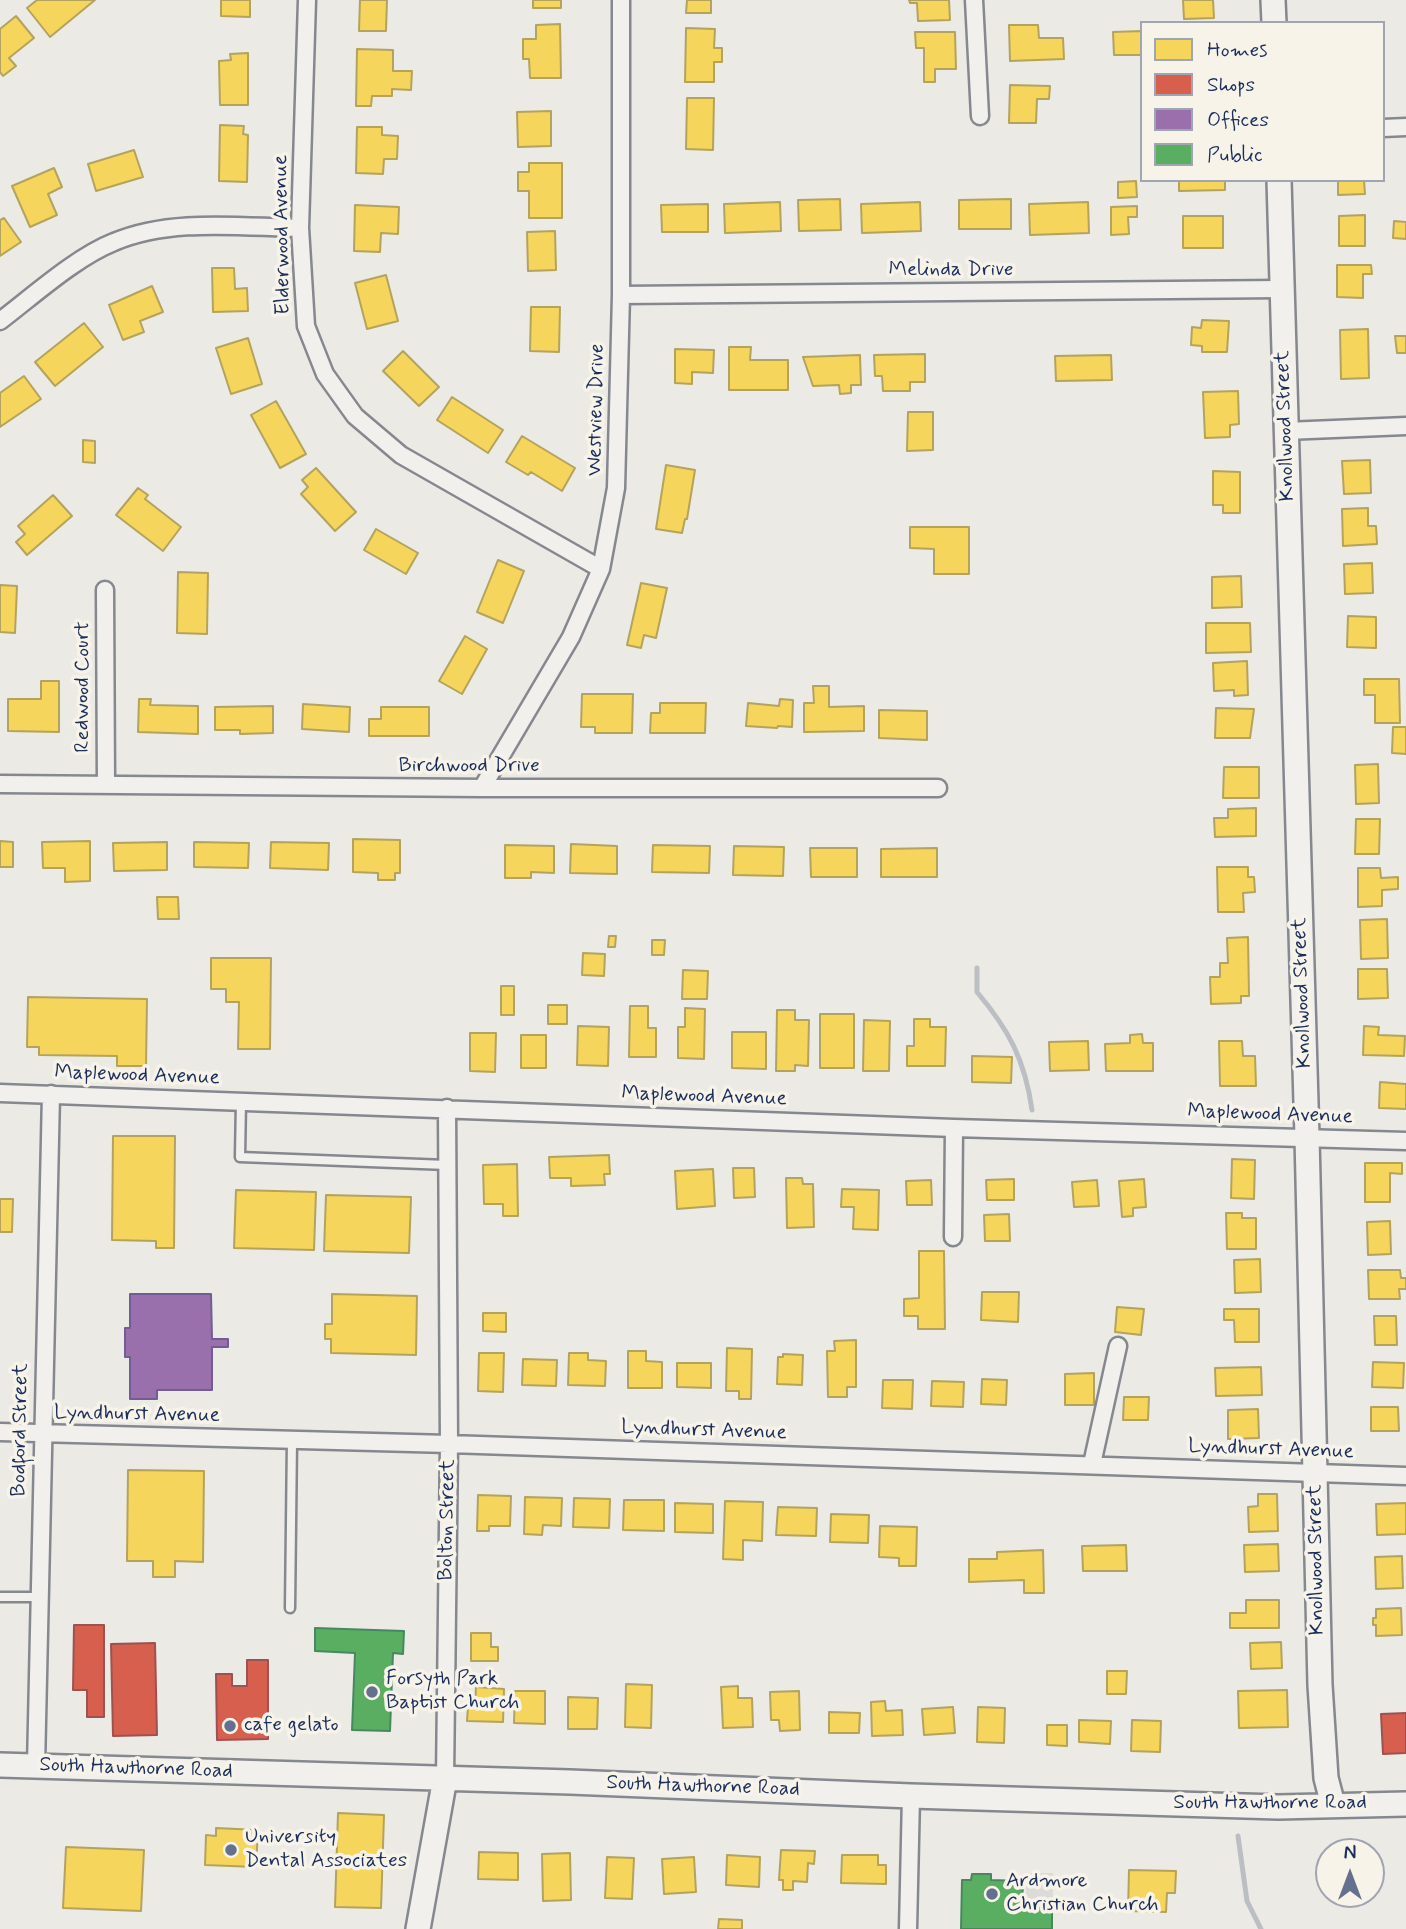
<!DOCTYPE html>
<html>
<head>
<meta charset="utf-8">
<style>
  body { margin:0 }
  #map { position:relative; width:1406px; height:1929px; overflow:hidden; background:#ebeae5; font-family:Mynerve,sans-serif }
  canvas { display:block }
  .legend { position:absolute; left:1140px; top:21px; width:245px; height:161px; box-sizing:border-box; background:#f7f3e8; border:2px solid #9fa5b1; margin:0; padding:9px 12px; list-style:none; font-size:21px; color:#1b2f5e }
  .legend li { display:flex; align-items:center; gap:14px; height:35px }
  .legend b { width:35px; border:2px solid #9fa5b1 }
  .north { position:absolute; left:1315px; top:1838px; width:70px; height:70px; box-sizing:border-box; background:#f7f3e8; border:2px solid #9fa5b1; border-radius:50%; rotate:0deg; font-size:19px; font-weight:700; line-height:28px; text-align:center; color:#1b2f5e }
  .north::after { content:''; display:block; margin:auto; width:24px; height:32px; background:#64708d; clip-path:polygon(50% 0,100% 100%,50% 72%,0 100%) }
</style>
</head>
<body>
<div id="map">
<canvas width="1406" height="1929"></canvas>
<ul class="legend">
<li><b style="height:19px;background:#f6d55c"></b>Homes</li>
<li><b style="height:19px;background:#d6604d"></b>Shops</li>
<li><b style="height:19px;background:#9970ab"></b>Offices</li>
<li><b style="height:19px;background:#5aae61"></b>Public</li>
</ul>
<div class="north">N</div>
</div>
<script>
const ctx = document.querySelector('canvas').getContext('2d');
ctx.lineJoin = 'round';
function paint(path, color) { ctx.fillStyle = color; ctx.fill(path, 'evenodd'); }
function strokePath(path, color, width, dash) { ctx.strokeStyle = color; ctx.lineWidth = width; ctx.lineCap = dash ? 'butt' : 'round'; ctx.setLineDash(dash || []); ctx.stroke(path); }
function drawText(font, color, halo, rows, align = 'center') {
  ctx.font = font + ' Mynerve,sans-serif'; ctx.lineWidth = 7; ctx.setLineDash([]); ctx.textBaseline = 'middle'; ctx.strokeStyle = halo; ctx.fillStyle = color; for (const [text, x, y, turn = 0] of rows) {
    ctx.save(); ctx.translate(x, y); ctx.rotate((+turn || 0) * Math.PI / 180); ctx.textAlign = isNaN(turn) ? turn : align; if (halo) ctx.strokeText(text, 0, 0); ctx.fillText(text, 0, 0); ctx.restore();
  }
}
const green = new Path2D(`
  M1026,1873H1053V1903L1026,1902Z`);
const homes = new Path2D(`
  M37,0H95L50,37L27,8Z
  M221,0H250V17L221,16Z
  M360,0H387L386,31H359Z
  M533,0H561V8H533Z
  M687,0H711V13H686Z
  M909,0H949L950,20L918,21L917,3H910Z
  M1183,0H1213L1214,18L1184,19Z
  M16,16L34,38L9,58L16,66L3,76L0,72V29Z
  M560,24L561,78H530L529,59H523V39H536V25Z
  M1009,25H1038L1039,38H1063L1064,59L1010,61Z
  M686,28L715,29L714,48H722V62H714V82H685Z
  M1142,31V55H1114L1113,32Z
  M915,32H955L956,69H935V82H924V48H916Z
  M357,49L393,50V71H412L411,90L392,89V96H372L371,106H356Z
  M248,53V105H220L219,61L231,60L230,54Z
  M1010,85L1050,86L1049,99H1037L1036,123H1009Z
  M687,98H714L713,150L686,149Z
  M551,111V146L518,147L517,112Z
  M220,125L244,126L243,134L248,135L247,182L219,181Z
  M357,127H382V135L398,136L397,159H384L383,174L356,173Z
  M134,150L143,177L96,191L88,164Z
  M529,163H562V218H529V191H518V172H529Z
  M54,168L62,187L48,194L57,215L30,227L12,186Z
  M1179,180H1225V190L1179,191Z
  M1338,180H1364L1365,194L1338,195Z
  M1136,181L1137,197L1118,198V182Z
  M840,199L841,230L799,231L798,200Z
  M1011,199V229H959V200Z
  M780,202L781,231L725,233L724,204Z
  M920,202L921,231L862,233L861,204Z
  M1088,202L1089,233L1030,235L1029,204Z
  M708,204V232H662L661,205Z
  M355,205L399,207L398,234L381,233L380,252L354,251Z
  M1137,206V217H1128L1129,234L1111,235V207Z
  M1365,215V246H1339V216Z
  M1183,216H1223V248H1183Z
  M4,218L21,242L0,256V220Z
  M1394,221L1406,222V239L1393,238Z
  M555,231L556,270L528,271L527,232Z
  M1337,265H1371L1372,274H1363V298L1337,297Z
  M212,268H234L235,289L247,288L248,311L213,312Z
  M386,275L398,321L367,329L355,283Z
  M152,286L163,312L140,321L144,332L123,340L109,305Z
  M531,307H560L559,352L530,351Z
  M1202,320L1229,321L1227,352H1202V346L1191,345L1192,327L1201,328Z
  M84,323L103,347L55,386L35,362Z
  M1368,329L1369,378L1341,379L1340,330Z
  M1395,336H1406V353H1397Z
  M248,338L262,384L231,394L216,348Z
  M729,347H751L750,360H788V390H729Z
  M675,349L714,350L713,373L692,372V384L675,383Z
  M403,351L439,387L419,406L383,371Z
  M925,354V382H910V391H883L882,376H875L874,355Z
  M860,355L861,385H851V393L840,394L839,385L813,386L803,357Z
  M1111,355L1112,380L1056,381L1055,356Z
  M24,376L41,399L0,427V393Z
  M1238,391L1239,424L1230,425V437L1205,438L1203,392Z
  M452,397L503,430L488,453L437,420Z
  M276,401L306,454L280,468L251,415Z
  M908,412H933V450L907,451Z
  M522,436L575,468L562,491L531,472L528,475L506,462Z
  M83,440L95,441V463L83,462Z
  M1370,460L1371,493L1344,494L1342,461Z
  M666,465L695,470L687,519H685L682,533L656,529Z
  M316,468L356,512L335,531L301,494L308,487L302,480Z
  M1213,471L1240,472V513H1223V505H1213Z
  M138,488L148,495L145,499L181,527L163,551L116,515Z
  M53,495L72,516L27,555L16,542L25,534L18,526Z
  M1368,508V526H1376L1377,544L1343,546L1342,509Z
  M910,527H969V574H934V549L910,548Z
  M376,529L418,553L406,574L364,550Z
  M498,560L524,571L503,623L477,612Z
  M1372,563L1373,593L1345,594L1344,564Z
  M178,572L208,573L207,634L177,633Z
  M1241,576L1242,607L1212,608V577Z
  M641,583L667,588L656,638L644,635L641,648L627,645Z
  M0,585L17,586L15,633L0,632Z
  M1348,616L1376,617V648L1347,647Z
  M1206,623H1250L1251,652L1206,653Z
  M465,636L487,649L462,694L439,681Z
  M1247,661L1248,695L1234,696V690L1214,691L1213,663Z
  M1364,679H1399L1400,723H1375V695H1364Z
  M41,681H59V732L8,731V699H41Z
  M813,686H829V707L864,706V731L804,732V703H814Z
  M582,694H633L632,733H595V727H581Z
  M139,699H151L150,705L198,706V734L138,732Z
  M780,699L793,700L792,727L778,726L777,728L746,726L748,703L779,706Z
  M660,703H706L705,733H650L651,713H660Z
  M303,704L350,707L349,732L302,729Z
  M273,706V733L240,734V730H215V707Z
  M381,707H429V736H369V719H381Z
  M1216,708L1254,709L1250,738H1215Z
  M879,710L927,711V740L879,738Z
  M1393,727H1406V754L1392,753Z
  M1378,764L1379,803L1356,804L1355,765Z
  M1224,767H1259V798H1223Z
  M1256,808V836L1215,837L1214,818H1228V809Z
  M1356,819H1380L1379,854H1355Z
  M353,839L400,840V873H395V880H378V873L353,872Z
  M0,841L13,842V867H0Z
  M90,841V881L65,882V868H43L42,842Z
  M167,842V870L114,871L113,843Z
  M194,842L249,843L248,868L194,867Z
  M271,842L329,843L328,870L270,868Z
  M571,844L617,846V874L570,873Z
  M505,845L554,846V873L531,872V878H505Z
  M653,845L710,846L709,873L652,872Z
  M734,846L784,847L783,876L733,875Z
  M810,848H857V877H811Z
  M937,848V877H881V849Z
  M1217,867H1248V877H1254L1255,892L1243,893L1244,912H1218Z
  M1358,868H1380L1381,878L1398,877V889L1382,890V906L1358,907Z
  M157,897H178L179,919H158Z
  M1387,919L1388,958L1361,959L1360,920Z
  M609,936H616L615,947H608Z
  M1248,937L1249,996H1241V1003L1211,1004L1210,977H1220V963H1228L1227,938Z
  M652,940H665L664,955H652Z
  M583,953L605,954L604,976L582,975Z
  M211,958H271L270,1049H238L239,1002H226V989H211Z
  M1358,969H1387L1388,998L1358,999Z
  M683,970L708,971L707,999H682Z
  M501,986H514V1015H501Z
  M28,997L147,999L146,1066H117V1056L39,1055V1047H27Z
  M548,1005H567V1024H548Z
  M630,1006H648V1028H656V1057H629Z
  M685,1008L705,1009L704,1059L678,1058V1027H685Z
  M777,1010H795V1020H809L808,1066L795,1065V1071H776Z
  M820,1014H854V1068H820Z
  M914,1019H930V1027H946L945,1066H907V1046H914Z
  M864,1020L890,1021L889,1071H863Z
  M578,1026L609,1027L608,1066L577,1065Z
  M1364,1026L1379,1027L1378,1035L1405,1036L1404,1056L1363,1055Z
  M732,1032H766V1069L732,1068Z
  M470,1033H496L495,1072L470,1071Z
  M1142,1034L1143,1043H1153V1071H1106L1105,1044L1130,1043V1035Z
  M521,1035H546V1068H521Z
  M1088,1041L1089,1070L1050,1071L1049,1042Z
  M1219,1041H1242L1243,1056H1255L1256,1086H1220Z
  M972,1056L1012,1057L1011,1083L972,1082Z
  M1380,1082L1406,1084V1109L1379,1108Z
  M113,1136H175L174,1248H156V1241L112,1240Z
  M609,1155L610,1174H604L605,1185L571,1186V1178H550L549,1157Z
  M1232,1159L1255,1160L1254,1199L1231,1198Z
  M1365,1163H1402V1174L1390,1173V1202H1365Z
  M517,1164L518,1216H503V1204H484L483,1165Z
  M733,1168H754L755,1197L734,1198Z
  M713,1169L715,1206L677,1209L675,1171Z
  M786,1178H802L803,1184H813L814,1227L787,1228Z
  M1014,1179V1200H987L986,1180Z
  M1144,1179L1146,1207L1133,1208V1216L1122,1217L1119,1181Z
  M931,1180L932,1205H907L906,1181Z
  M1097,1180L1099,1206L1074,1207L1072,1182Z
  M842,1189L879,1190L878,1230L853,1229L854,1207H841Z
  M236,1190L316,1192L314,1250L234,1248Z
  M326,1195L411,1197L409,1253L324,1251Z
  M0,1199H13L12,1232H0Z
  M1226,1213H1242V1218H1256V1249H1227Z
  M1009,1214L1010,1241H985L984,1215Z
  M1390,1221L1391,1254L1368,1255L1367,1222Z
  M919,1251H944L945,1329H918V1316H904V1299L919,1298Z
  M1260,1259L1261,1292L1235,1293L1234,1260Z
  M1368,1270H1400L1401,1278H1406V1289H1399L1400,1299H1369Z
  M982,1292H1019L1018,1322L981,1320Z
  M332,1294L417,1296L416,1355L331,1353V1339H325V1324H332Z
  M1117,1307L1144,1309L1141,1335L1115,1332Z
  M1224,1309H1259V1342H1235L1234,1320H1224Z
  M483,1313H506V1332L483,1331Z
  M1374,1316H1396L1397,1345H1375Z
  M856,1340V1387H847V1397H828L827,1351H835L834,1341Z
  M727,1348L752,1349L751,1399H739V1391H726Z
  M628,1351H646V1361L662,1362V1388H628Z
  M479,1353H504L503,1392L478,1391Z
  M569,1353H588V1360L606,1361L605,1386L568,1385Z
  M783,1354L803,1355L802,1385L777,1384L778,1357H783Z
  M523,1359L557,1360L556,1386L522,1385Z
  M1373,1362L1404,1363L1403,1388L1372,1387Z
  M677,1363H711V1388L677,1387Z
  M1261,1367L1262,1395L1216,1396L1215,1368Z
  M1094,1373V1405H1065V1374Z
  M982,1379L1007,1380L1006,1405L981,1404Z
  M883,1380H913L912,1409L882,1408Z
  M932,1381L964,1382L963,1407L931,1406Z
  M1124,1397H1149L1148,1420H1123Z
  M1371,1407H1398L1399,1431H1371Z
  M1258,1409L1259,1438L1228,1439V1410Z
  M128,1470L204,1471L203,1562L175,1561V1577H153V1561H127Z
  M1258,1494H1277L1278,1531L1249,1532L1248,1507L1258,1506Z
  M478,1495L511,1496L510,1526H489V1531H477Z
  M525,1497L562,1498L561,1526L543,1525L542,1535L524,1534Z
  M574,1498L610,1499L609,1528L573,1527Z
  M624,1500H664V1531L623,1530Z
  M725,1501L763,1502L762,1541L743,1540V1560L723,1559Z
  M675,1503L713,1504V1533L675,1532Z
  M1406,1503V1534L1377,1535L1376,1504Z
  M778,1507L817,1508L816,1536L776,1535Z
  M831,1514L869,1515L868,1543L830,1542Z
  M880,1526L917,1527L916,1566H899V1558L879,1557Z
  M1278,1544L1279,1571L1245,1572L1244,1545Z
  M1126,1545L1127,1571H1083L1082,1546Z
  M1043,1550L1044,1593H1024V1580L969,1582V1559H997V1552Z
  M1402,1556L1403,1588L1376,1589L1375,1557Z
  M1246,1600H1279V1628H1230V1613H1246Z
  M1401,1608L1402,1635L1376,1636V1625H1373V1618H1376V1609Z
  M471,1633H491V1647H498V1661H471Z
  M1281,1642L1282,1668L1251,1669L1250,1643Z
  M1107,1671H1127L1126,1694H1107Z
  M626,1684L652,1685L651,1728L625,1727Z
  M738,1686V1698H752L753,1727L723,1728L721,1687Z
  M476,1687L504,1689L503,1722L467,1721L468,1706H475Z
  M1287,1690L1288,1727L1239,1728L1238,1691Z
  M515,1691H545V1724L514,1723Z
  M799,1691L800,1730L780,1731L779,1720H771L770,1692Z
  M568,1697L598,1698L597,1729H568Z
  M885,1701L886,1711L902,1710L903,1735L872,1736L871,1702Z
  M953,1707L955,1733L924,1735L922,1709Z
  M978,1707L1005,1708L1004,1743L977,1742Z
  M829,1712L860,1713L859,1733H829Z
  M1079,1720L1111,1721L1110,1744L1079,1742Z
  M1132,1720L1161,1721L1160,1752L1131,1751Z
  M1047,1725H1067V1746L1047,1745Z
  M338,1813L384,1815L381,1908L335,1907Z
  M216,1828L258,1830L256,1867L205,1865L206,1835L216,1836Z
  M66,1847L144,1850L141,1911L63,1908Z
  M781,1850L815,1851L814,1864L808,1863L807,1882L793,1881V1890H783V1880H779Z
  M479,1852L518,1853V1880L478,1879Z
  M570,1853L571,1900L543,1901L542,1854Z
  M727,1855L760,1857L759,1887L726,1885Z
  M842,1855H878V1865H886V1884L841,1883Z
  M607,1857L634,1858L632,1899L605,1898Z
  M694,1857L696,1892L664,1894L662,1859Z
  M1129,1870L1176,1871L1175,1893H1167L1166,1912L1128,1911Z
  M719,1919L742,1920V1929H718Z`);
const shops = new Path2D(`
  M74,1625H104V1717H87V1690H73Z
  M155,1643L157,1735L113,1736L111,1644Z
  M247,1660H268V1739L217,1740L216,1674H232V1686H247Z
  M1406,1713V1753L1383,1754L1381,1714Z`);
const offices = new Path2D(`
  M130,1294H211L212,1339H228V1347H212V1390H157V1399H130V1357H125V1328H130Z`);
const public = new Path2D(`
  M315,1628L404,1631L403,1654L393,1653L390,1731L352,1730L355,1653L315,1651Z
  M972,1874H991V1880L1023,1881L1022,1907L1052,1908V1929H961L962,1880H971Z`);
const stream = new Path2D(`
  M977,968V992C1009,1030 1025,1060 1032,1110
  M1238,1836L1247,1901L1261,1929`);
const lane = new Path2D(`
  M241,1101L240,1157L447,1165
  M0,1597H39
  M290,1608L292,1440`);
const street = new Path2D(`
  M307,0L300,228L306,326L325,374L355,416L401,455L601,569
  M974,0L980,116
  M1383,128L1406,127
  M621,295L1281,289
  M0,321C33,296 76,257 114,242C171,218 239,227 300,228
  M1286,431L1406,426
  M105,590L106,784
  M0,784L482,788H938
  M482,788L571,637L601,569L616,488L621,295V0
  M0,1093L954,1128L1406,1141
  M953,1237L954,1128
  M0,1432L449,1444L1406,1476
  M1092,1464L1118,1346
  M36,1766L51,1094
  M445,1778L449,1444L447,1108
  M908,1929L911,1796`);
const secondary = new Path2D(`
  M1273,0L1274,23
  M1279,180L1307,1137L1320,1685L1326,1778L1333,1805
  M0,1765L570,1782L911,1796L1278,1807L1406,1804
  M418,1929L445,1778`);
const markers = [
  [372,1692,7,"#64708d"],
  [230,1726,7,"#64708d"],
  [231,1850,7,"#64708d"],
  [992,1894,7,"#64708d"]
];
const streetNames = [
  ["Elderwood Avenue",283,235,-91],
  ["Melinda Drive",951,271],
  ["Westview Drive",597,410,-89],
  ["Knollwood Street",1286,426,-92],
  ["Redwood Court",84,687,-90],
  ["Birchwood Drive",469,767],
  ["Knollwood Street",1303,993,-92],
  ["Maplewood Avenue",137,1076,2],
  ["Maplewood Avenue",704,1097,2],
  ["Maplewood Avenue",1270,1115,2],
  ["Lyndhurst Avenue",137,1415,1],
  ["Bodford Street",21,1430,-89],
  ["Lyndhurst Avenue",704,1431,2],
  ["Lyndhurst Avenue",1271,1450,2],
  ["Bolton Street",448,1520,-89],
  ["Knollwood Street",1317,1560,-91],
  ["South Hawthorne Road",136,1769,2],
  ["South Hawthorne Road",703,1787,2],
  ["South Hawthorne Road",1270,1804]
];
const poiNames = [
  ["Forsyth Park",386,1680],
  ["Baptist Church",386,1704],
  ["cafe gelato",244,1726],
  ["University",245,1838],
  ["Dental Associates",245,1862],
  ["Ardmore",1006,1882],
  ["Christian Church",1006,1906]
];
paint(green, '#dcdbd9');
paint(homes, '#f6d55c');
strokePath(homes, '#b4a35d', 2);
paint(shops, '#d6604d');
strokePath(shops, '#9e5152', 2);
paint(offices, '#9970ab');
strokePath(offices, '#735c94', 2);
paint(public, '#5aae61');
strokePath(public, '#478860', 2);
strokePath(stream, '#bbbec3', 5);
strokePath(lane, '#85888f', 13);
strokePath(street, '#85888f', 21);
strokePath(secondary, '#85888f', 28);
strokePath(lane, '#f1f0ec', 8);
strokePath(street, '#f1f0ec', 16);
strokePath(secondary, '#f1f0ec', 23);
for (const [x, y, r, color] of markers) { const dot = new Path2D(); dot.arc(x, y, r, 0, 2 * Math.PI); ctx.fillStyle = color; ctx.fill(dot); strokePath(dot, '#f7f3e8', 2.5); }
drawText('21px', '#1b2f5e', '#f7f3e8', streetNames);
drawText('21px', '#1b2f5e', '#f7f3e8', poiNames, 'left');
</script>
</body>
</html>
